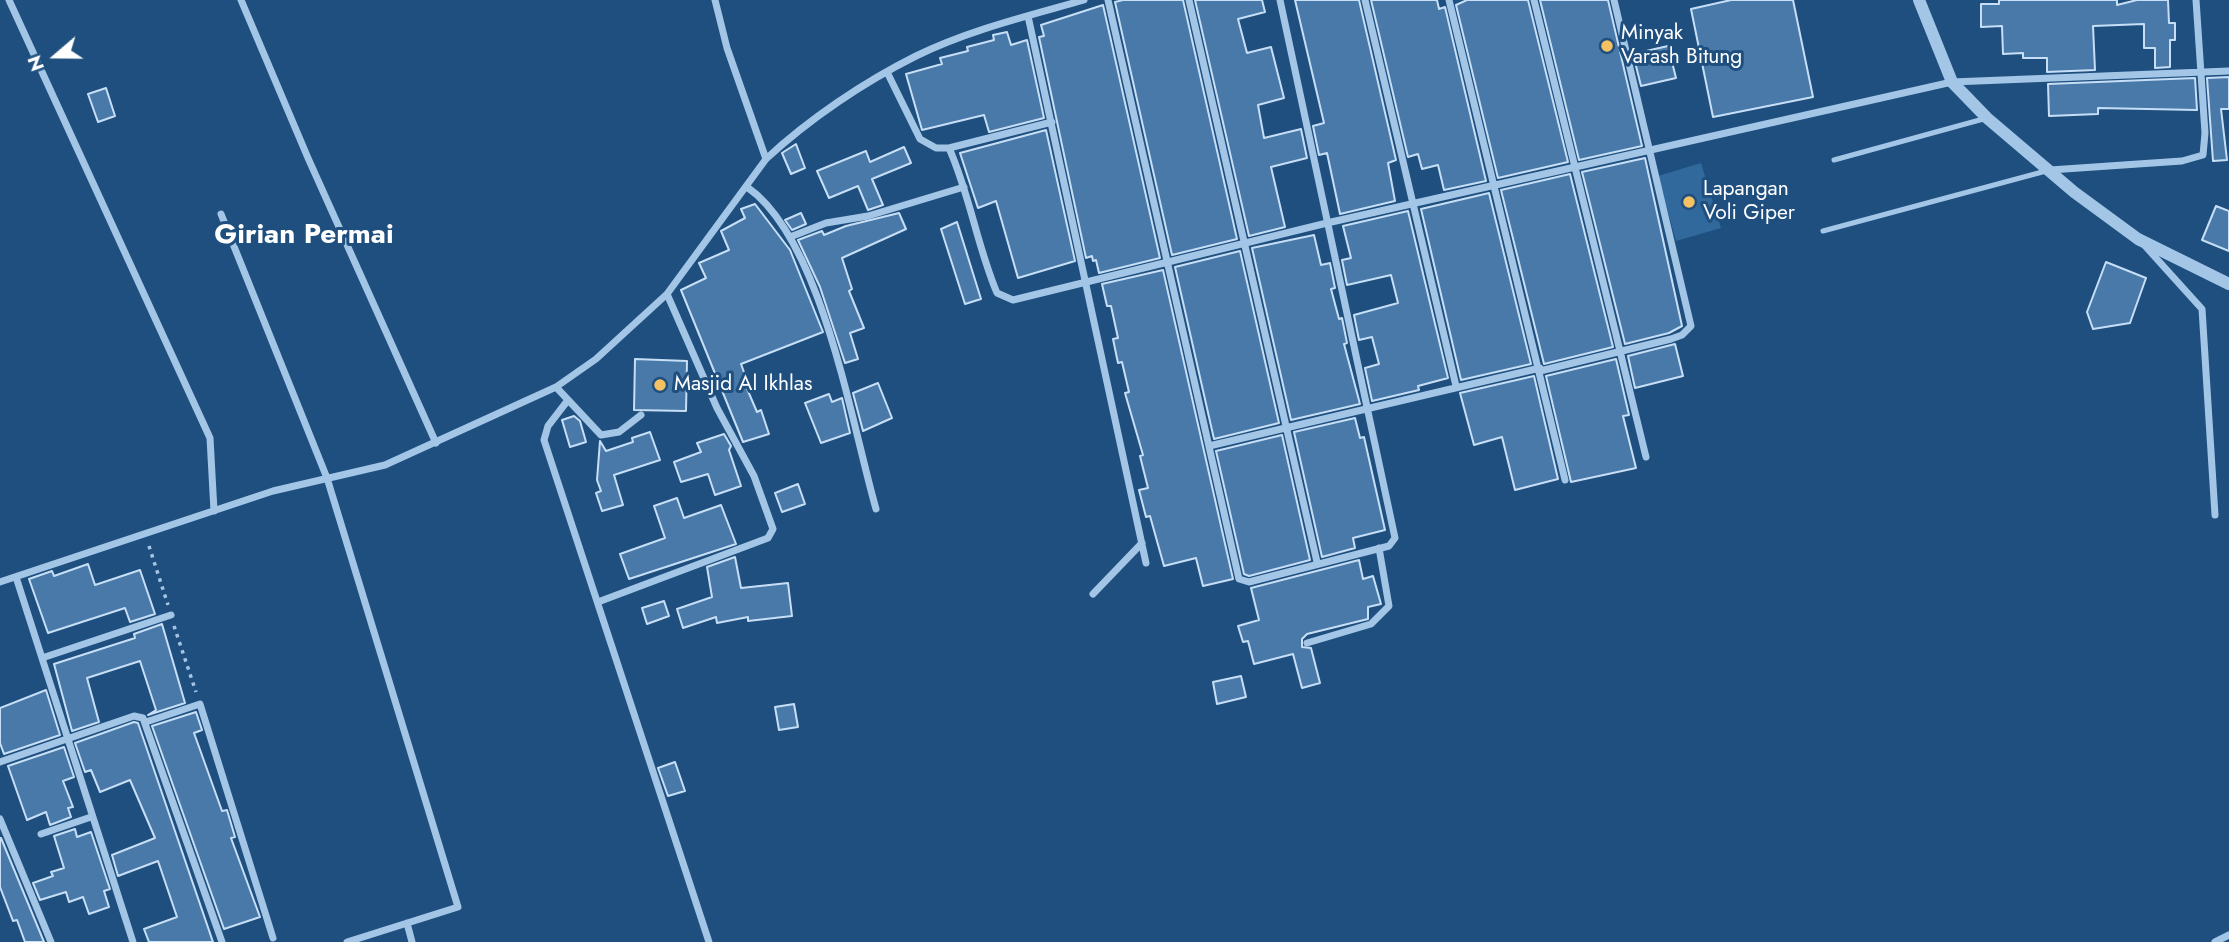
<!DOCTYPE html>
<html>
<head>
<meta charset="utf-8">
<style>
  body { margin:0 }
  #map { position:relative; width:2229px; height:942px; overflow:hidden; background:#1f4f7e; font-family:Jost,sans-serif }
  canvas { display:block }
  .north { position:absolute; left:21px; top:21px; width:70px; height:70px; -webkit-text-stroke:5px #1f4f7e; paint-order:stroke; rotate:250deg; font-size:19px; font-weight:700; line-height:28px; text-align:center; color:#fff }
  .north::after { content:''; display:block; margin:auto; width:24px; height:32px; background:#fff; clip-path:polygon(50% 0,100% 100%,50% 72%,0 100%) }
</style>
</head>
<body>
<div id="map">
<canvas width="2229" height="942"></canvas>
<div class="north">N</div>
</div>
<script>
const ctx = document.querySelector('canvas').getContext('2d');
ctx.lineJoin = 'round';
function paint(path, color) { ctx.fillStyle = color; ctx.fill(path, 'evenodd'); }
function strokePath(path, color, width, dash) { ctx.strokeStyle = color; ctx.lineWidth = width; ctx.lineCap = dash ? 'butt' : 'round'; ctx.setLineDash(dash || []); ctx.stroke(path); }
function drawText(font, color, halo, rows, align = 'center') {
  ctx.font = font + ' Jost,sans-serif'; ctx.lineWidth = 6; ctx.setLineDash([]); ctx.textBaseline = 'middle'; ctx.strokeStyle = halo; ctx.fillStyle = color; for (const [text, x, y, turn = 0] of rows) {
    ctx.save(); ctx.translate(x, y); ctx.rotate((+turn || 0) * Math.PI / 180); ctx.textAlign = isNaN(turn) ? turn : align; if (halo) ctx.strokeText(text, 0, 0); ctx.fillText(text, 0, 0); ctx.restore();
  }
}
const green = new Path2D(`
  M1701,163L1721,228L1676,241L1658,176Z`);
const building = new Path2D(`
  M1123,0H1183L1237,239L1172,255L1115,2Z
  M1195,0H1262L1265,12L1238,19L1247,53L1271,47L1284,98L1258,105L1264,138L1301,129L1307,158L1271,167L1285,227L1249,236Z
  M1295,0H1359L1396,160L1388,163L1395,201L1340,214L1327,153L1319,155L1313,126L1324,123Z
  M1371,0H1437L1439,9L1445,7L1486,181L1444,190L1438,165L1422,169L1418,154L1408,157Z
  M1467,0H1528L1568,162L1498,178L1456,5Z
  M1540,0H1608L1642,146L1579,160Z
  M1731,0H1793L1813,97L1713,117L1691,9Z
  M1999,0H2117V5L2137,0H2168L2169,23H2175V40H2170V67L2155,68V48H2144V24L2093,26L2095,70L2047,72V58H2023V53L2003,54L2002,26L1981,27V4H1999Z
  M1103,5L1160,258L1099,273L1096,260L1093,261L1092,256L1086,258L1039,37L1044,36L1041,25Z
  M1007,32L1011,45L1027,40L1044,118L989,132L984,115L922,130L906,74L942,64L940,58L968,51L967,47L994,40L993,35Z
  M1668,46L1676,78L1641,86L1633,54Z
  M2229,77V109H2221L2227,160L2213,161L2207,78Z
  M2195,78L2197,110L2098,108V114L2049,116L2048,84Z
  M106,88L115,116L98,122L88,94Z
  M1046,130L1075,261L1018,278L996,201L978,208L960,153Z
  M796,144L805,168L791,174L782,153Z
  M904,147L911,163L872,179L883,205L868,210L858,186L829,198L817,171L866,151L870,162Z
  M1645,158L1682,326L1669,333L1625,344L1582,172Z
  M1570,174L1613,347L1544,364L1501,190Z
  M1489,193L1531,364L1461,380L1421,209Z
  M755,204L790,250L823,332L741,364L748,383L745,384L757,412L761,410L769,434L743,442L681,290L706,278L699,263L729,250L721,231L745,218L741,209Z
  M2216,206L2229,211V251L2202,240Z
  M1408,211L1448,378L1418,386L1419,390L1372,401L1365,368L1379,364L1372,337L1359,340L1354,315L1398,303L1391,275L1347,285L1342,260L1351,258L1343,226Z
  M801,213L806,224L792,230L785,220Z
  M899,213L906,229L842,258L852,289L849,291L864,328L850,333L858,359L845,363L820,287L798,240L822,231L824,235L846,226Z
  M957,222L981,299L965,304L941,229Z
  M1314,235L1321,265L1330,263L1335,288L1331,289L1339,319L1342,318L1347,343L1344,344L1360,404L1291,420L1252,248Z
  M1240,251L1279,423L1214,439L1175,267Z
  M2106,262L2146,278L2130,323L2093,329L2087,312Z
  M1163,270L1233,579L1203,586L1196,558L1164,566L1150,516L1146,517L1139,490L1148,488L1140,456L1143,455L1125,393L1129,392L1122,362L1118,363L1113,339L1118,338L1111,306H1107L1102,284Z
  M1675,344L1683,376L1635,388L1628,356Z
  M635,359L687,361L686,411L634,410Z
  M1616,359L1629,415L1623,416L1636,468L1571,482L1546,376Z
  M1534,376L1558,479L1515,490L1502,437L1474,445L1460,393Z
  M878,383L892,418L863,431L853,393Z
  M829,394L832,402L842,398L850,433L821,443L805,403Z
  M574,416L580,421L586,442L570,447L562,420Z
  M1355,418L1360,438L1364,437L1385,530L1353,538L1355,548L1322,557L1294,432Z
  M650,432L660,460L614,475L623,505L602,511L596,493L601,491L597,480L600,441L606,451L633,442L632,438Z
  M724,434L731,446L729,450L741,486L715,495L708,474L681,482L674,462L701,452L697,443Z
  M1282,435L1310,560L1249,576L1244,574L1216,451Z
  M798,484L805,504L782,512L775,493Z
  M677,498L684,518L721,505L736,544L629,579L620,554L665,538L654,506Z
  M735,557L741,588L788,583L792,616L748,621V617L717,623L716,617L683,628L677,609L712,597L707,567Z
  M1359,560L1363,579L1373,576L1381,604L1368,607V619L1307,634L1302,639V647L1311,648L1320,683L1302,688L1293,654L1254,664L1248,641L1243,642L1238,626L1259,620L1251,588Z
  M88,564L95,585L140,570L155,614L130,622L125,608L48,633L29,579L52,571L54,576Z
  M664,601L669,616L647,624L642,608Z
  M162,624L185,703L148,715L156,710L140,661L87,678L99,722L72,731L54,664L135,638L134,634Z
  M1241,676L1246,697L1217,704L1213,682Z
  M46,690L60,735L4,754L0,743V708Z
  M794,704L798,727L779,730L775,707Z
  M196,712L202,730L194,733L222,811L227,810L235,837L231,838L260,917L224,929L152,726Z
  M134,722L138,723L213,942H149L144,929L177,917L158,861L118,876L112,855L155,838L130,780L100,792L91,770L85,772L75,743Z
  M64,747L74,777L63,781L73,807L68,808L71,817L50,825L46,812L27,820L8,766Z
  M675,762L685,791L668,796L658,768Z
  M75,829L77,837L91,832L110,889L104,891L109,907L89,914L83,897L69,902L66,892L40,900L33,883L53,876L51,872L64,868L54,836Z
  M0,838H1L44,942H25L17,920L13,921L0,887Z`);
const path = new Path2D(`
  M149,546L168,605
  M174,626L196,692`);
const service = new Path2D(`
  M1834,160L1987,118
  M1823,231L2046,171`);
const minor = new Path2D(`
  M9,0L210,438L214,511
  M241,0L308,158L436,443
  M715,0L727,48L766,159
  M1108,0L1239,579L1249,582L1389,546L1395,538L1280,0
  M1189,0L1317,562
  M1365,0L1456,386
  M1449,0L1565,480
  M1534,0L1646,457
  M1028,16L1146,563
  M887,72L920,139L936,148H949C970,195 977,246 997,293L1013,300L1327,223L1952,82L2229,71
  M949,148L1052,122
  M2050,170L2182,161L2203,155L2205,133L2196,0
  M747,187C822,239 851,422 876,509
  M221,214L327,478L458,907L347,942
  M790,237L826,223L868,216L964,187
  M2146,247L2202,309L2215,515
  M1540,371L1671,339L1682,335L1691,326L1614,0
  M556,387L601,435L619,432L641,415
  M568,400L548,426L544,440L709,942
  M1209,446L1540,368
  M16,577L133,942
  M0,582L273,491L385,465L556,387L596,359L667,294L766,159C809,119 864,82 916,56C969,30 1028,16 1084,0
  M1093,594L1142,543
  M598,602L768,538L773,529L754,476L717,408L667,294
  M1307,643L1371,624L1389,606L1379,548
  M42,658L171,615
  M146,722L200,704L273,938
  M0,762L134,716L143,718L222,942
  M0,819L51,942
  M41,834L91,817
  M407,923L412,942
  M2215,942L2229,935`);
const tertiary = new Path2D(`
  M1919,0L1952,82L1987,118L2074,192L2138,239L2229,284`);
const markers = [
  [1607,46,7,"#f5c263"],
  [1689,202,7,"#f5c263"],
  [660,385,7,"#f5c263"]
];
const poiNames = [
  ["Minyak",1621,34],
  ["Varash Bitung",1621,58],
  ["Lapangan",1703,190],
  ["Voli Giper",1703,214],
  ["Masjid Al Ikhlas",674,385]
];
const districtNames = [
  ["Girian Permai",304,236]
];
paint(green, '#32699d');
paint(building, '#4879a8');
strokePath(building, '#c7dff6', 2);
strokePath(path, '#a3c6e7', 3.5, [3.5, 5]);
strokePath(service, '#a3c6e7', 5);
strokePath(minor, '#a3c6e7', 7);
strokePath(tertiary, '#a3c6e7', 12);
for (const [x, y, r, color] of markers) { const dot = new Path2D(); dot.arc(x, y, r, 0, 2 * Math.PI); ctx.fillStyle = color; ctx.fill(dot); strokePath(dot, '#1f4f7e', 2.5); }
drawText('21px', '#fff', '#1f4f7e', poiNames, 'left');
drawText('bold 28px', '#fff', '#1f4f7e', districtNames);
</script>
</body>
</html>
